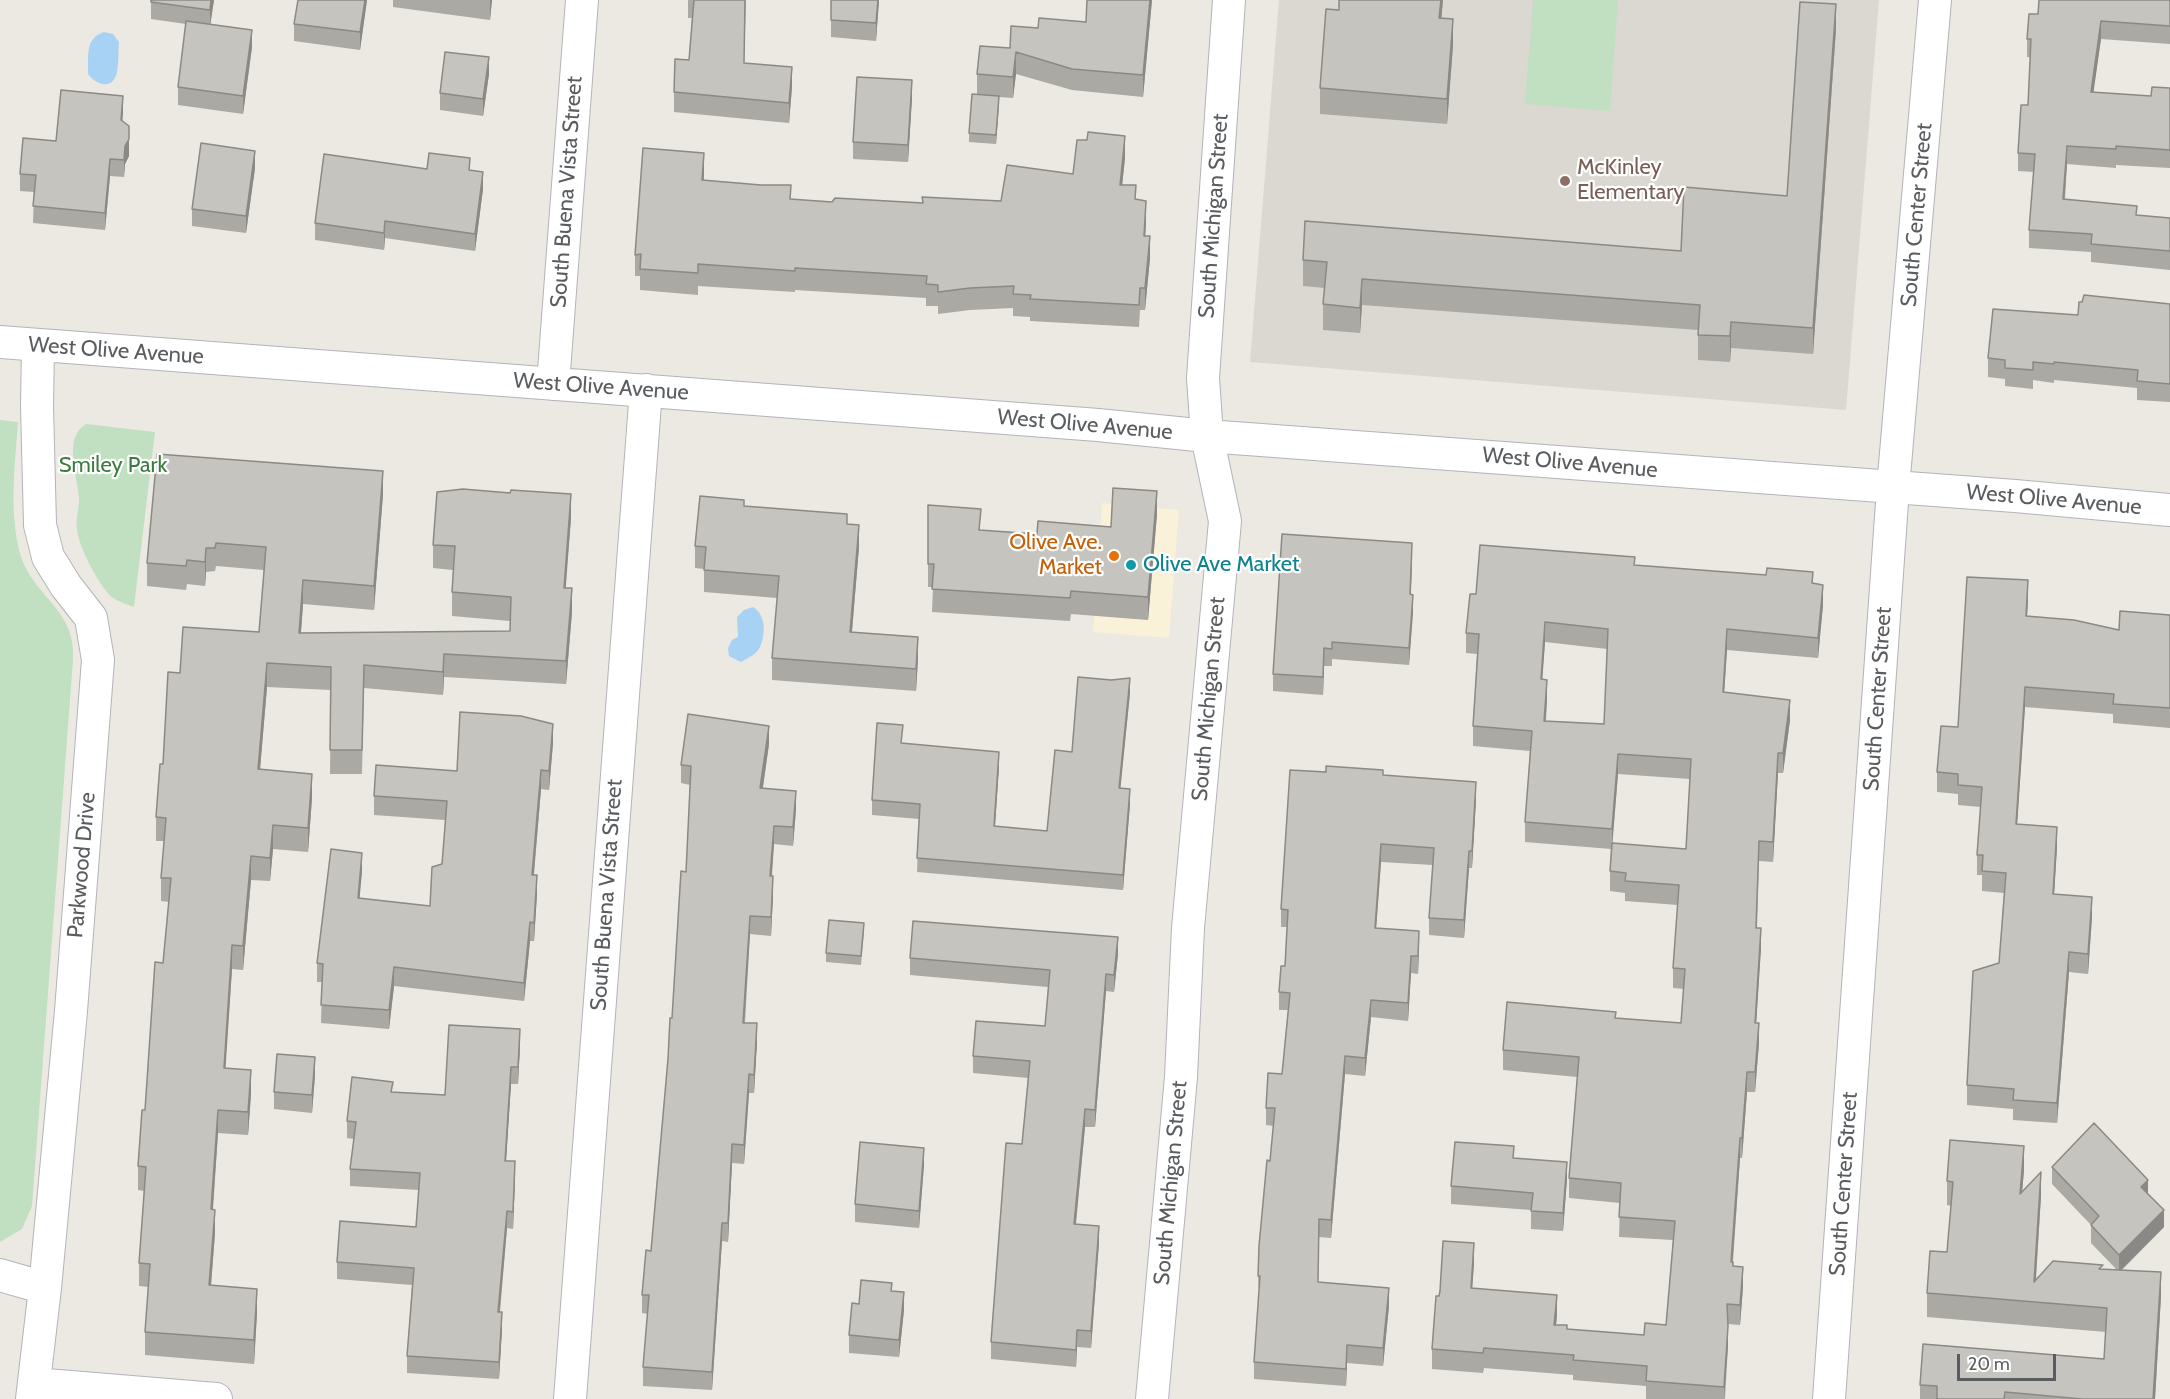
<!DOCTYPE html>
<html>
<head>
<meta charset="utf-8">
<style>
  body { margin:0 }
  #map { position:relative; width:2170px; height:1399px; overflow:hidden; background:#ebe9e1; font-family:Cabin,sans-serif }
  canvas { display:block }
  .scale { position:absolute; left:1957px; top:1354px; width:99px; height:27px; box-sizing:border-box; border:3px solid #5a5d60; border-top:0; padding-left:8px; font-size:18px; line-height:21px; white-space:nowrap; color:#5a5d60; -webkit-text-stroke:4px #fff; paint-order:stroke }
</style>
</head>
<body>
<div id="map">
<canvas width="2170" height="1399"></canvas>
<div class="scale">20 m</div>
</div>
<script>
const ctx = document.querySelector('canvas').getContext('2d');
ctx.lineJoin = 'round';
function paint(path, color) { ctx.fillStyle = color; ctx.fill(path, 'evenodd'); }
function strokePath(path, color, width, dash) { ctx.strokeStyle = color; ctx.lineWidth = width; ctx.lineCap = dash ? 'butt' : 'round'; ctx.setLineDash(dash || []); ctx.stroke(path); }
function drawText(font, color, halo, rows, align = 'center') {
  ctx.font = font + ' Cabin,sans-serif'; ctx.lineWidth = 4.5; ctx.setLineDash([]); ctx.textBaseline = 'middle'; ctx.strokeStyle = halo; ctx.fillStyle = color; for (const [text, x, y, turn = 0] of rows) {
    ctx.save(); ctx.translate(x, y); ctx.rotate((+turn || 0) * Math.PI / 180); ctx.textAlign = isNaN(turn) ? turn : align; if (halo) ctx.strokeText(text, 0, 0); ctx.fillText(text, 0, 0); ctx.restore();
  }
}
const commercial = new Path2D(`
  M1102,503L1179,510L1169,638L1093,632Z`);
const education = new Path2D(`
  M1279,0H1879L1846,410L1250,362Z`);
const green = new Path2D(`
  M1533,0H1618L1610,111L1525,104Z
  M0,420L18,422C15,464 6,535 28,572C40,594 65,611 71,637C73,644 73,652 73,660L32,1206L22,1229L0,1242Z
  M86,424L155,432L134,607C127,604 119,602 113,598C100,588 78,546 77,529C75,518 80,507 79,497C77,475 63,437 86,424Z`);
const water = new Path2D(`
  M104,32L113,34L119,42C118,51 119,62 117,72C113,90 97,86 88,74C89,56 84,39 104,32Z
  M753,607C766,615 766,633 760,647C757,654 748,658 741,662L729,656L728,648L732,640L738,637L737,617L744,610Z`);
const minor = new Path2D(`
  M0,342L1098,425L1207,436L2015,496L2170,510
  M553,384L582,0
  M0,1275L45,1288
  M34,1384L216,1399
  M32,1399L45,1288L71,1011L98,660L91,618L66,586L48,557L40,525L37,406L38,345
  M570,1399L646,390
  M1152,1399L1181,1077L1188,928L1225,521L1207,436L1203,378L1229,0
  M1829,1399L1893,488L1935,0`);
const wall = new Path2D(`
  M151,0H214L210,24L252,47L243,114L178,105V87L186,24L151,19Z
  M367,0L360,50L294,41V24Z
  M393,0H492L490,20L393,7Z
  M688,0H746L744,63L792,87L789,123L674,112V92L689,60L692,18H688Z
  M831,0H879L876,41L831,37Z
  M1152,0L1143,97L1072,90L1016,74L1013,98L999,97L996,144L969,142V133L977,94V74L1010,48L1038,28L1086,22Z
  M1339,0H1443L1441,18L1453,45L1447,124L1320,114V88L1339,10Z
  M2170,0V44L2101,39L2093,92L2151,96L2170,88V168L2116,165V168L2067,164L2065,199L2137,215L2170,218V270L2091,262V252L2029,248V230L2034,172L2018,171V153L2028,105L2030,57H2027V39L2038,14Z
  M1836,29L1813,354L1731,348L1730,362L1698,360V330L1362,305L1360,333L1323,330V304L1325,288L1303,286V260L1681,251L1787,196Z
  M489,74L483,116L440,110V93Z
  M912,98L908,162L853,159V142Z
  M123,113L122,121L129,156L125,164L124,177L110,176L105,230L33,223L34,192L20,191V174L56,141Z
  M1125,158L1122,185L1136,199L1146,223L1145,236L1150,258L1145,310H1140L1139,327L1030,321V317L1013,316V308L970,310L938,314V306H926V298L795,290V292L698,286V295L640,290V276H635V255L704,175V180L791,199L832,202L922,203V197L1001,201L1073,174Z
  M255,168L246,233L192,226V209Z
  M427,169L470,170L483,189L475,251L385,238L384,250L315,240V223Z
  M2170,304V402L2137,400V388L2054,380V383L2033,380V389L2005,386V379L1988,377V358L2078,315Z
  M383,494L374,610L303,604L301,633L510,631V621L452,616V592L453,570L433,568V545L571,518L565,588L572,612L566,684L444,677L443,695L364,688L362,774H330L331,690L267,687L260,769L312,798L308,852L273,849L270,881L251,880L243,970L232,969L225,1068L251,1094L248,1135L218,1133L213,1210L215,1233L211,1286L257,1313L254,1364L145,1355V1332L149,1287L139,1286V1263L144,1191L138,1190V1166L163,963L169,902L161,901V878L164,841H156V817L163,764L180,673L259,632L264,570L216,566L215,571L206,572L205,586L187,584L186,590L147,586V563Z
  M928,505L981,530L1037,534L1111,527L1157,514L1148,620L1071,614L1070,621L932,612L933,587H928Z
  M744,506L847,524L859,547L852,632L918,659L916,691L772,680V658L777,598L704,592V569L695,568V546Z
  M1412,560L1411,594L1413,612L1409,665L1332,659V666H1324L1323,695L1273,691V674Z
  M1635,565L1813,584L1823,605L1818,658L1727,650L1724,692L1790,720L1783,773H1778L1773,862L1759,861L1757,928L1761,948L1756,1023L1759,1043L1755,1092H1747L1742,1158H1740L1733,1262V1266L1743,1287L1740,1325L1728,1324V1346L1725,1399H1646V1386L1573,1380V1375L1484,1368L1483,1373L1432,1369V1349L1439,1296L1474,1263L1472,1288L1557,1315L1556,1325L1567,1329L1644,1335L1666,1325L1673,1240L1619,1237L1620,1203L1569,1198V1178L1577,1077L1503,1070V1050L1616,1018L1681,1023L1684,989L1673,988V968L1678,905L1625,901V893L1610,891V871L1611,849L1525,842V822L1530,751L1473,746V726L1477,654L1466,653V633L1476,594ZM1545,642L1607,649L1604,724L1546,721L1547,700L1542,679ZM1618,774L1690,779L1686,849L1612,843Z
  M2028,600L2027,616L2119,630L2170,615V728L2113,723V714L2025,707L2017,824L2057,847L2054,894L2092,917L2088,974L2069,972L2057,1123L2013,1120V1109L1967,1105V1085L1999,963L2004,893L1982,891V875H1977V855L1981,807L1958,805V794L1937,792V772Z
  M1130,693L1120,788L1130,804L1123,890L917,872L919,819L872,815V800L902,743L999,767L995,826L1047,831L1072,752Z
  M553,743L549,790L541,789L534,875L537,894L534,941H530L524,1001L394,986L389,1029L321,1023L322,982H317V963L362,871L359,898L430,906L442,864L445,820L374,815V796Z
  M769,744L763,788L796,809L793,846L774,844L772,876L773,895L771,936L750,934L745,1023L757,1042L754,1093H749L744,1164L732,1163L728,1242L722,1241L712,1390L643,1386V1367L648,1314L642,1313V1295L651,1251L686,872L690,785L681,783V765Z
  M1383,775L1476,800L1472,868H1469L1464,938L1429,935V918L1433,865L1381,862L1376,928L1419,949L1418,974L1411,973L1408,1021L1371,1017L1365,1076L1345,1074L1331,1238L1319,1237L1318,1282L1389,1306L1383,1366L1347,1363L1346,1386L1254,1379V1362L1259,1293L1258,1276L1274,1126L1266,1125V1108L1282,1074L1288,1010H1279V992L1285,966L1287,927H1281V909Z
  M864,932L861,965L826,962V953Z
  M1118,954L1114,992L1106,991L1095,1127H1085L1076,1224L1099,1243L1091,1348L1077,1347L1076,1367L991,1359V1342L1022,1144L1028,1078L973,1073V1056L1045,1026L1048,987L910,975V958Z
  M520,1046L518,1084H511L506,1161L515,1178L513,1229L507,1228L500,1312L502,1329L499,1379L407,1373V1356L412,1285L337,1279V1262L416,1227L419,1190L350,1186V1169L354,1139L347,1138V1121L393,1092L445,1095Z
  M315,1075L312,1113L274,1109V1092Z
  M1514,1158L1567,1179L1563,1231L1531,1229V1210L1451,1204V1186Z
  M924,1165L919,1228L855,1222V1204Z
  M2052,1167L2148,1194L2164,1227L2122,1270L2161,1296L2155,1399H1920V1385L2104,1359L2106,1332L1927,1317V1293L1947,1252L1951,1206L1947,1205V1181L2024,1170L2022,1191L2041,1196L2036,1280L2103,1269L2117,1270L2091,1243V1225L2052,1184Z
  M892,1291L904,1310L899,1357L849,1353V1335L859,1304Z`);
const shadedWall = new Path2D(`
  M211,0H214L210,27V10Z
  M365,0H367L360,50V32Z
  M490,0H492L490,20Z
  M878,0H879L876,41V23Z
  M1150,0H1152L1143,97V75Z
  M1441,0H1443L1439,44V18Z
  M1836,4V29L1813,354V328Z
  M1453,19V45L1447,124V99Z
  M2101,21V39L2091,110V92Z
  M252,30V47L243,114V96Z
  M1016,52V74L1013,98V77Z
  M489,57V74L483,116V99Z
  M792,67V87L789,123V103Z
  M912,80V98L908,162V145Z
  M123,96V113L121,137V120Z
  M999,96V105L996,144V135Z
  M129,126V156L125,164L124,177V160L125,146Z
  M1125,136V158L1120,206V185Z
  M2067,146V164L2063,217V199Z
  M255,151V168L246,233V216Z
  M704,153V175L702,202V180Z
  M110,159V176L105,230V213Z
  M483,172V189L475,251V234Z
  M1146,201V223L1144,258V236Z
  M385,221V238L384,250V233Z
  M1150,236V258L1145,310V288Z
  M1362,279V305L1360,333V308Z
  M1731,322V348L1730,362V336Z
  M383,471V494L374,610V586Z
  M1157,491V514L1148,620V597Z
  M571,494V518L564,611V588Z
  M859,525V547L850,654V632Z
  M1412,543V560L1410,612V594Z
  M206,548V572L205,586V562Z
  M303,580V604L299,657V633Z
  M2028,580V600L2026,636V616Z
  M1823,585V605L1818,658V638Z
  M572,588V612L566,684V661Z
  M1413,595V612L1409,665V648Z
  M1545,622V642L1541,699V679Z
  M1727,629V650L1723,712V692Z
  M918,637V659L916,691V669Z
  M1324,648V666L1323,695V677Z
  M444,654V677L443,695V672Z
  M267,663V687L258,793V769Z
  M1130,678V693L1119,803V788Z
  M1547,680V700L1544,741V721Z
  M2025,687V707L2016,843V824Z
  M1790,700V720L1783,773V753Z
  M553,724V743L549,790V771Z
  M769,726V744L760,806V788Z
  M999,752V767L994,841V826Z
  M1778,753V773L1773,862V842Z
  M1618,754V774L1612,849V829Z
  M541,770V789L532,894V875Z
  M312,774V798L308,852V828Z
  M1476,782V800L1472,868V851Z
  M1130,789V804L1123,890V875Z
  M796,791V809L793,846V827Z
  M273,825V849L270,881V858Z
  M774,826V844L770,895V876Z
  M2057,827V847L2053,914V894Z
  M1381,844V862L1375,945V928Z
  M1469,851V868L1464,938V920Z
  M362,853V871L358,917V898Z
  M251,856V880L243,970V946Z
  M537,875V894L534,941V923Z
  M773,876V895L771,936V917Z
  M2092,897V917L2088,974V954Z
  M750,916V934L743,1041V1023Z
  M530,922V941L524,1001V983Z
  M1761,928V948L1755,1043V1023Z
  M1419,931V949L1418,974V956Z
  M1118,937V954L1114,992V975Z
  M232,945V969L224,1092V1068Z
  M2069,952V972L2057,1123V1103Z
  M1411,956V973L1408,1021V1003Z
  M394,967V986L389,1029V1010Z
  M1106,974V991L1095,1127V1110Z
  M1371,1000V1017L1365,1076V1058Z
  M757,1023V1042L754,1093V1075Z
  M1759,1023V1043L1755,1092V1072Z
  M520,1029V1046L518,1084V1067Z
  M1345,1056V1074L1331,1238V1220Z
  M315,1057V1075L312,1113V1095Z
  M511,1067V1084L505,1178V1161Z
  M251,1070V1094L248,1135V1112Z
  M1747,1072V1092L1742,1158V1138Z
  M749,1074V1093L744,1164V1145Z
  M1085,1109V1127L1074,1241V1224Z
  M218,1110V1133L211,1233V1209Z
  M1740,1138V1158L1731,1282V1262Z
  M732,1144V1163L728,1242V1223Z
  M2024,1146V1170L2020,1218V1194Z
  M924,1148V1165L919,1228V1211Z
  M515,1161V1178L513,1229V1212Z
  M1567,1162V1179L1563,1231V1213Z
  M2041,1172V1196L2034,1306V1282Z
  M2148,1180V1197L2141,1187Z
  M215,1210V1233L209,1309V1285Z
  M2164,1210V1227L2119,1272V1255Z
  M507,1211V1228L498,1329V1312Z
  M722,1223V1241L712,1390V1372Z
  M1099,1226V1243L1091,1348V1331Z
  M1474,1243V1263L1471,1308V1288Z
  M1743,1267V1287L1740,1325V1305Z
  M2161,1272V1296L2155,1399H2153Z
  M1389,1288V1306L1383,1366V1348Z
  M257,1289V1313L254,1364V1340Z
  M904,1292V1310L899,1357V1340Z
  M1557,1295V1315L1554,1345V1325Z
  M502,1312V1329L499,1379V1362Z
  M1728,1326V1346L1724,1399V1387Z
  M1077,1330V1347L1076,1367V1350Z
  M1347,1345V1363L1346,1386V1369Z`);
const building = new Path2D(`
  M151,0H211L210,10L151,2Z
  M298,0H365L360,32L294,24Z
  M694,0H745L744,63L792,67L789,103L674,92L675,59L689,60Z
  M831,0H878L876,23L831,20Z
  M1087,0H1150L1143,75L1072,69L1016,52L1013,77L977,74L980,46L1010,48L1011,26L1038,28L1039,18L1086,22Z
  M1339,0H1441L1439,18L1453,19L1447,99L1320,88L1326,9L1339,10Z
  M2039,0H2170V26L2101,21L2091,92L2151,96L2152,87L2170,88V150L2116,146V149L2067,146L2063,199L2137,206L2136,215L2170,218V251L2091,244L2092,234L2029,230L2035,154L2018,153L2021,105H2028L2031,39H2027L2029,14H2038Z
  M1800,2L1836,4L1813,328L1731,322L1730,336L1698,335L1700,305L1362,279L1360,308L1323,304L1327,262L1303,260L1305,221L1681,251L1684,187L1787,196Z
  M186,21L252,30L243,96L178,87Z
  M445,52L489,57L483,99L440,93Z
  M857,77L912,80L908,145L853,142Z
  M61,90L123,96L121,120L129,126V139L125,146L124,160L110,159L105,213L33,206L36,175L20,174L23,138L56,141Z
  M972,94L999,96L996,135L969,133Z
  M1088,132L1125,136L1120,185H1136L1135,199L1146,201L1144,236H1150L1145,288H1140L1139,305L1030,299L1031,295L1013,294L1014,286L970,288L938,292V285L926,284L927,276L795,268V271L698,264V273L640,269L641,254L635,255L643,148L704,153L702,180L761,185H791L790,199L832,202L835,198L923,203L922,197L1001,201L1007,165L1073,174L1077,140H1087Z
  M201,143L255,151L246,216L192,209Z
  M429,153L470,158L469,170L483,172L475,234L385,221L384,233L315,223L324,154L427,169Z
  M2084,295L2170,304V384L2137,381L2138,370L2054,362V364L2033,362V370L2005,368V360L1988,358L1993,309L2078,315L2079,302H2082Z
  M157,454L383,471L374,586L303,580L299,633L510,631L511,597L452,592L455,546L433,545L437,492L463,489L510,493L511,490L571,494L564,588H572L566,661L444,654L443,672L364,665L362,750H330L331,667L267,663L258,769L312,774L308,828L273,825L270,858L251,856L243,946L232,945L224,1068L251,1070L248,1112L218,1110L211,1209L215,1210L209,1285L257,1289L254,1340L145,1332L150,1264L139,1263L146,1167L138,1166L142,1110H145L155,962L163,963L171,878H161L166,818L156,817L160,764H163L168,672L180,673L183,627L259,632L266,547L216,543L215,548H206L205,562L187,560L186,566L147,563Z
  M1113,488L1157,491L1148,597L1071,591L1070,598L932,589L934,564H928V505L981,509L979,530L1037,534L1038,521L1111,527Z
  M700,496L744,500V506L847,514V524L859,525L850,632L918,637L916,669L772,658L779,576L704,570L706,547L695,546Z
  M1282,534L1412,543L1410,594L1413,595L1409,648L1332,642V649L1324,648L1323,677L1273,674Z
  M1480,545L1635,557L1634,565L1766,575L1767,568L1813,572L1812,583L1823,585L1818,638L1727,629L1723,692L1790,700L1783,753H1778L1773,842L1759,841L1756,928H1761L1755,1023H1759L1755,1072H1747L1742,1138H1740L1731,1262H1733V1266L1743,1267L1740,1305L1727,1304L1728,1326L1724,1387L1646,1381L1647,1366L1573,1360L1574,1355L1484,1348L1483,1353L1432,1349L1436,1296H1439L1440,1291L1443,1241L1474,1243L1471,1288L1557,1295L1554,1325H1567V1329L1644,1335L1645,1323L1666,1325L1675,1221L1619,1217L1621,1183L1569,1178L1579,1057L1503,1050L1507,1002L1616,1012L1615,1018L1681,1023L1685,969L1673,968L1679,885L1625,881L1626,873L1610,871L1612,843L1686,849L1691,759L1618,754L1612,829L1525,822L1532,731L1473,726L1479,634L1466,633L1470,594H1476ZM1545,622L1608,629L1604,724L1544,721L1547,680L1541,679Z
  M1967,577L2028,580L2026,616L2074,620L2119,630L2120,611L2170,615V708L2113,704L2114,694L2025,687L2016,824L2057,827L2053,894L2092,897L2088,954L2069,952L2057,1103L2013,1100L2014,1089L1967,1085L1973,971L1999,963L2006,873L1982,871L1983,855H1977L1982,787L1958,785V774L1937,772L1941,726L1958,727Z
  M1078,677L1111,680L1130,678L1119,788L1130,789L1123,875L917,858L920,804L872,800L877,723L903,725L901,743L999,752L994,826L1047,831L1055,750L1072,752Z
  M460,712L521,716L553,724L549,771L541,770L532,875H537L534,923L530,922L524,983L394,967L389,1010L321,1005L323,964L317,963L331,849L362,853L358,898L430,906L432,867L442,864L447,801L374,796L376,765L457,771Z
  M688,714L769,726L760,788L796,791L793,827L774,826L770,876H773L771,917L750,916L743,1023H757L754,1075L749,1074L744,1145L732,1144L728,1223H722L712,1372L643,1367L649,1295H642L646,1250L651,1251L668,1059L670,1018H672L681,871L686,872L691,766L681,765Z
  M1326,766L1383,770V775L1476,782L1472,851H1469L1464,920L1429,918L1434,848L1381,844L1375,928L1419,931L1418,956H1411L1408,1003L1371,1000L1365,1058L1345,1056L1331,1220L1319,1219L1318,1282L1389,1288L1383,1348L1347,1345L1346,1369L1254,1362L1260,1276H1258L1259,1246L1267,1160L1270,1161L1275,1108H1266L1268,1073L1282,1074L1290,993L1279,992L1281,966H1285L1288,910L1281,909L1290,770L1326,772Z
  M829,920L864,923L861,956L826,953Z
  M913,921L1118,937L1114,975L1106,974L1095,1110L1085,1109L1074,1224L1099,1226L1091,1331L1077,1330L1076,1350L991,1342L1006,1143L1022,1144L1030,1061L973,1056L976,1021L1045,1026L1050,970L910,958Z
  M449,1025L520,1029L518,1067H511L505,1161H515L513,1212L507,1211L498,1312H502L499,1362L407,1356L414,1268L337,1262L340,1221L416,1227L420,1173L350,1169L356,1122L347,1121L352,1077L393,1082L391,1092L445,1095Z
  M277,1054L315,1057L312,1095L274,1092Z
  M2094,1123L2148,1180L2141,1187L2164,1210L2119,1255L2091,1225L2099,1216L2052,1167Z
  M1950,1140L2024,1146L2020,1194L2041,1172L2034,1282L2053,1261L2103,1265L2099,1269L2161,1272L2153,1399H2082L2005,1392L2004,1399H1937V1386L1920,1385L1923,1344L2104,1359L2107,1308L1927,1293L1930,1251L1947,1252L1953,1182L1947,1181Z
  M860,1142L924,1148L919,1211L855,1204Z
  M1455,1142L1514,1146L1513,1158L1567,1162L1563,1213L1531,1211L1533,1193L1451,1186Z
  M861,1280L892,1283L891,1291L904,1292L899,1340L849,1335L852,1303L859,1304Z`);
const markers = [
  [1565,181,6,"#8d6e63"],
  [1114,556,6,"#e8710a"],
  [1131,565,6,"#0f9aa8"]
];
const educationNames = [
  ["McKinley",1577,168],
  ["Elementary",1577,193]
];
const streetNames = [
  ["South Buena Vista Street",567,192,-86],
  ["South Center Street",1917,215,-85],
  ["South Michigan Street",1214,216,-86],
  ["West Olive Avenue",116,351,4],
  ["West Olive Avenue",601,387,4],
  ["West Olive Avenue",1085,425,5],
  ["West Olive Avenue",1570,463,5],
  ["West Olive Avenue",2054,500,5],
  ["South Michigan Street",1209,699,-85],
  ["South Center Street",1878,699,-86],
  ["Parkwood Drive",82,865,-85],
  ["South Buena Vista Street",607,895,-86],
  ["South Michigan Street",1171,1183,-85],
  ["South Center Street",1844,1184,-86]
];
const parkNames = [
  ["Smiley Park",113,466]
];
const foodNames = [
  ["Olive Ave.",1102,543],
  ["Market",1102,568]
];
const cultureNames = [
  ["Olive Ave Market",1143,565]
];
paint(commercial, '#f9f2d8');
paint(education, '#dad8d0');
paint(green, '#c0e0c1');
paint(water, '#a8d2f4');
strokePath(minor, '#b2b4b7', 34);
strokePath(minor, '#fff', 32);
paint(wall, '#aaa9a3');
paint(shadedWall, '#8b8985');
paint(building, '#c6c4be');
strokePath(building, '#8b8985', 1.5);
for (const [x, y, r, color] of markers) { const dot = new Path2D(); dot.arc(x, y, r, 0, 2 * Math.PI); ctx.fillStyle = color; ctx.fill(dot); strokePath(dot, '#fff', 2); }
drawText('22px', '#785e54', '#fff', educationNames, 'left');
drawText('22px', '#5a5d60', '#fff', streetNames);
drawText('22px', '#3d7c41', '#fff', parkNames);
drawText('22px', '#c56008', '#fff', foodNames, 'right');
drawText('22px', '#0d838f', '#fff', cultureNames, 'left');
</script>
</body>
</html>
